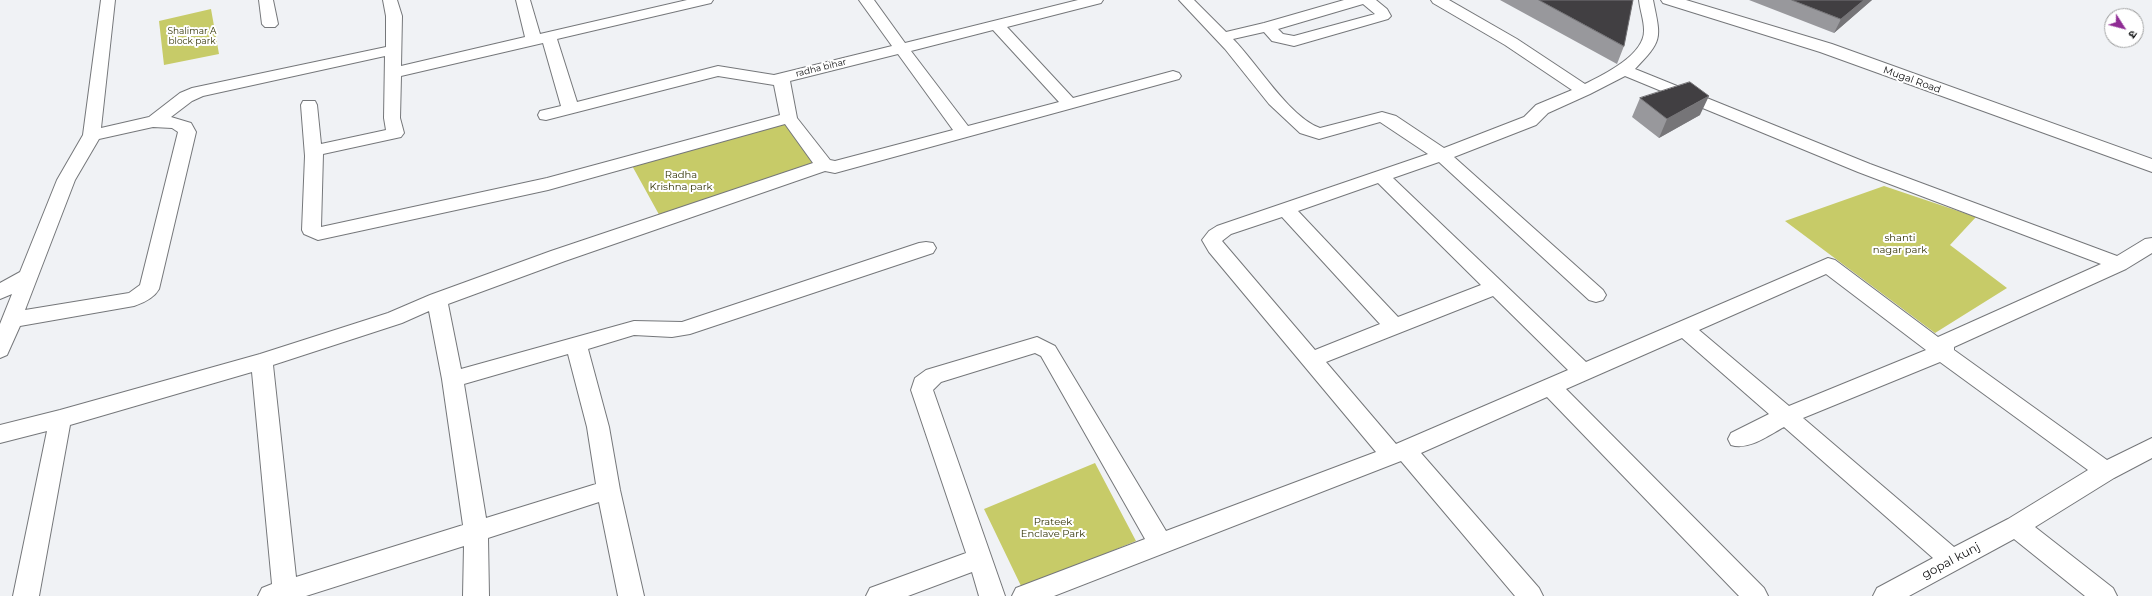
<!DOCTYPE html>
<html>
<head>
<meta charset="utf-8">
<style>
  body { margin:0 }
  #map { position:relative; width:2152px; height:596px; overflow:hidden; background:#f0f2f5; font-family:Montserrat,"Noto Sans Devanagari",sans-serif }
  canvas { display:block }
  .north { position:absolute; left:2104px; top:8px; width:40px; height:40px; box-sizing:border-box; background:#fff; border:1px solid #9e9f9f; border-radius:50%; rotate:126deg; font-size:11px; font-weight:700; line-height:16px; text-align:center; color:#0d0e0f }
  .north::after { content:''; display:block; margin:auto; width:14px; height:18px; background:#8f2c94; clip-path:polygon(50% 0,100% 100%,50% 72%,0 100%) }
</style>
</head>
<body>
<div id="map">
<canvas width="2152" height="596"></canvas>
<div class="north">उ</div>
</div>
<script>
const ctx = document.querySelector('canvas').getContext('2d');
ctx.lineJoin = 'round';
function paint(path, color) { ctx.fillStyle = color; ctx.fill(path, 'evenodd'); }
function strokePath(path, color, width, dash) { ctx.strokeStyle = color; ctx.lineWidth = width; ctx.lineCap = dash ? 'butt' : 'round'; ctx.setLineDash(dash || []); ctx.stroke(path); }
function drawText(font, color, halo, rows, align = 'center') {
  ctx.font = font + ' Montserrat,sans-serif'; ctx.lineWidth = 4; ctx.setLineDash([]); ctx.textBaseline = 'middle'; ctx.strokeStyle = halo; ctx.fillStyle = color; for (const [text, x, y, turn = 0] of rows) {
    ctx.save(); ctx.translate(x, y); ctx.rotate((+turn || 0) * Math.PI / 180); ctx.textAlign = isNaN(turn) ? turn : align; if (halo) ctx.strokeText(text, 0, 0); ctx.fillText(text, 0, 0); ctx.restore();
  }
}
const green = new Path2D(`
  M211,9L219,54L164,65L159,21Z
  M789,118L824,165L662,220L630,162Z
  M1884,186L1976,217L1950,245L2007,288L1935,333L1785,221Z
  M1095,463L1136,541L1022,588L984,509Z`);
const street = new Path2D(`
  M101,0H115L101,128L149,117L180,93L192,88L386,47V16L383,0H397L402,16L401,66L525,37L516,0H530L540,34L687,0H713L711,3L557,39L577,102L718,66L774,75L892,46L859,0H874L905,43L1078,0H1103L1101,3L1007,27L1073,98L1173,71L1179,73L1181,76L1179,79L835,173L825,171L565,261L448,304L461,369L634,321L682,322L919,243L926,242L933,243L936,248L933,253L690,334L672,337L634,335L588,349L609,427L620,490L644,596H618L599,502L488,538L489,596H463L464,546L306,596H258L262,588L272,584L252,372L70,425L39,596H13L47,431L0,443V425L60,410L260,354L388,313L430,295L551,251L813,163L785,124L548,190L318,240L304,234L302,230L305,156L301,105L303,101H315L317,105L321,144L386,130L384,118L385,56L203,96L192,101L171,117L191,123L196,132L159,289C154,298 143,303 134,306L20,326L7,355L0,358V324L12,294L0,299V283L20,272L57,180L83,135ZM993,30L1059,102L968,126L911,51ZM543,43L561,106L540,111L538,115L540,119L546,120L718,76L774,85L780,115L547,178L321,227L323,154L401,137L404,133L400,118L401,76ZM898,54L953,130L835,161L830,160L797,118L790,81ZM153,127L172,128L178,132L140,285L129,293L25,310L75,180L99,139ZM429,311L442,379L463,525L296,577L273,365L402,323ZM568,354L587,427L596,484L486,518L464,384Z
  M259,0H273L278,24L275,27H265L262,24Z
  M1179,0H1194L1226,32L1264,23L1344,0H1376L1387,9L1391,16L1388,19L1294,46L1272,41L1264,32L1233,39C1257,63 1289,117 1320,128L1382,112L1396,116L1444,148L1524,117L1536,105L1572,90L1505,45L1433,3L1431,0H1449L1517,39L1585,84C1603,75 1645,55 1644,30C1644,20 1640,10 1639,0H1653C1661,39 1663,40 1635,69L1870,164L2117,256L2145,239L2152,238V253L2126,269L1954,347V350L2107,460L2152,438V458L2114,478L2035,527L2113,588L2117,596H2085L2014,539L1909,596H1873L1877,588L1933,558L1784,427C1769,435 1748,451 1731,445L1728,439L1731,433L1769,414L1682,338L1566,389L1764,588L1768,596H1739L1547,397L1421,453L1539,588L1543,596H1515L1401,461L1054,596H1012L1016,588L1145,539L1041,356L1035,353L941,382L933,390L1005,596H979L972,572L908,596H866L870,588L966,553L911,390L915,378L926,370L1037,337L1055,346L1166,531L1376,452L1209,252L1202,240L1209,231L1217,226L1428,154L1380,122L1319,139L1300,133L1269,104L1225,49ZM1363,4L1375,14L1294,36L1283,34L1278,29ZM1625,76L1858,172L2101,264L1938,337L1835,260L1828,258L1586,362L1393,178L1439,162L1589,300L1596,302L1603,300L1606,295L1603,290L1454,157L1536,125L1548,113L1590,94ZM1378,183L1481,285L1398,317L1298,211ZM1282,217L1380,324L1315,350L1222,241L1231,234ZM1826,274L1926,350L1789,406L1699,330ZM1493,296L1568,370L1396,444L1326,362ZM1940,362L2088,470L2008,519L1954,547L1803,418Z`);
const secondary = new Path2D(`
  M1661,0H1686L1832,44L2152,159V172L1820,52L1663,3Z`);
const wall = new Path2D(`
  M1500,0H1633L1624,46L1617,64Z
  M1749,0H1872L1834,33Z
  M1640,98L1700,115L1659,138L1632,117Z`);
const shadedWall = new Path2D(`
  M1864,0H1872L1834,33L1841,19Z
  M1709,96L1700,115L1659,138L1667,119Z`);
const building = new Path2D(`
  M1539,0H1633L1624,46Z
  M1792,0H1864L1841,19Z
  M1690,82L1709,96L1667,119L1640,98Z`);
const farParknames = [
  ["Shalimar A",192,31],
  ["block park",192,41]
];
const farStreetnames = [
  ["radha bihar",821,68,-14]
];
const streetNames = [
  ["Mugal Road",1912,80,20]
];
const parkNames = [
  ["Radha",681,175],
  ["Krishna park",681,187],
  ["shanti",1900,238],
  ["nagar park",1900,250],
  ["Prateek",1053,522],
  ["Enclave Park",1053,534]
];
const nearStreetnames = [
  ["gopal kunj",1951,561,-28]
];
paint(green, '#c7cb68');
strokePath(street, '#75777a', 2);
strokePath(secondary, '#75777a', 2);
paint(street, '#fff');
paint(secondary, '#fff');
paint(wall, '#98989c');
paint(shadedWall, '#767578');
paint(building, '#413f42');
strokePath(building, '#767578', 1);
drawText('9px', '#323305', '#fff', farParknames);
drawText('9px', '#0d0e0f', '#fff', farStreetnames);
drawText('10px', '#0d0e0f', '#fff', streetNames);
drawText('10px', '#323305', '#fff', parkNames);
drawText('12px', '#0d0e0f', '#fff', nearStreetnames);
</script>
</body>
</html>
